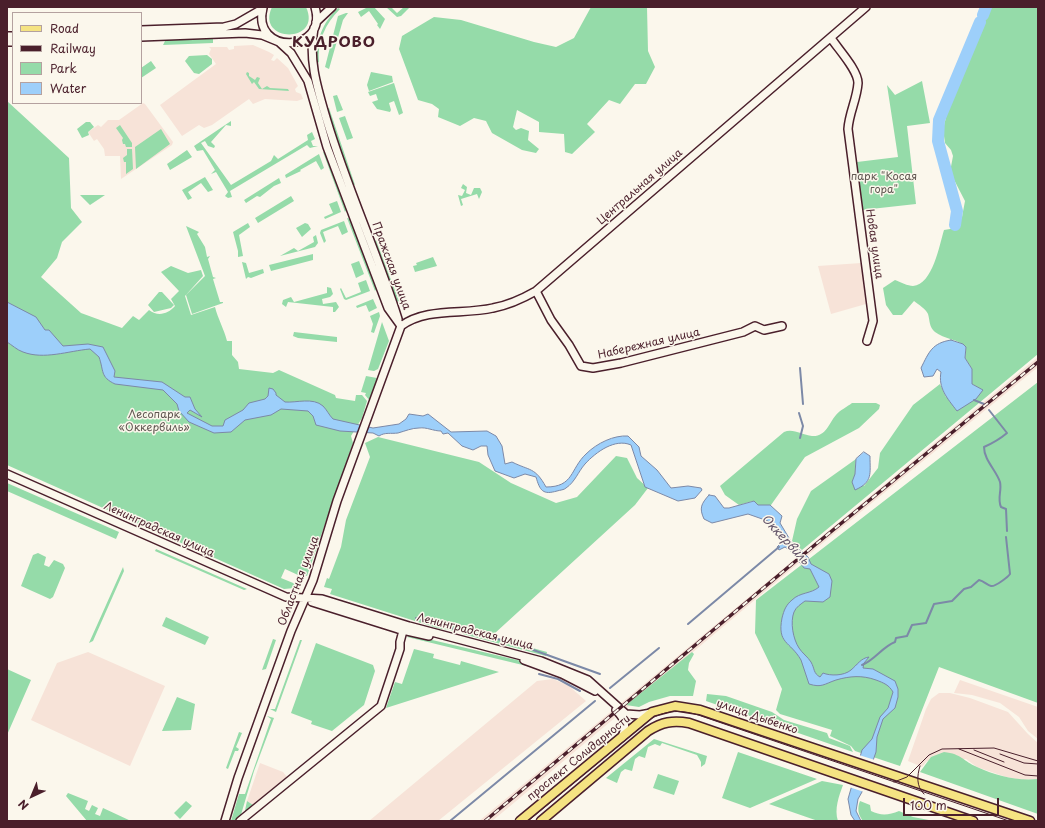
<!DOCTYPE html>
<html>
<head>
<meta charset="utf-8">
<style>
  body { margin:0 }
  #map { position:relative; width:1045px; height:828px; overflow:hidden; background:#fbf7ec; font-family:"Playpen Sans",sans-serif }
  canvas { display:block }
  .frame { position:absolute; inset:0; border:8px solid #4a1f2b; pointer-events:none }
  .legend { position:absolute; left:12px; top:12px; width:130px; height:92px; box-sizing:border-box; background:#fbf7ec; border:1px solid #b4a19f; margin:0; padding:5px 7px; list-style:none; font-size:12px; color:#4a1f2b }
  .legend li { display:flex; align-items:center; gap:8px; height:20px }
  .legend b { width:20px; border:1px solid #b4a19f }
  .north { position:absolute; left:12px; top:776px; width:40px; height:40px; -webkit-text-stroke:3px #fbf7ec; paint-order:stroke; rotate:224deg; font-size:11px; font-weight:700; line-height:16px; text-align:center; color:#4a1f2b }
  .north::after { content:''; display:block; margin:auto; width:14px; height:18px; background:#4a1f2b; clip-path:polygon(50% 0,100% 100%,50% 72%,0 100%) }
  .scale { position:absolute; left:903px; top:798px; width:96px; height:18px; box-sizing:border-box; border:2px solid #4a1f2b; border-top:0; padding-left:5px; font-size:12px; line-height:14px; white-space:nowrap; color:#4a1f2b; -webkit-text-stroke:3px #fbf7ec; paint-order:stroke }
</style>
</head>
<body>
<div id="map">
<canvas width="1045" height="828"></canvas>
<div class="frame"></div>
<ul class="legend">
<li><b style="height:5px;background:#f5e382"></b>Road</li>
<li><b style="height:5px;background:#4a1f2b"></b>Railway</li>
<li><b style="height:11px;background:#95dba9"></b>Park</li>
<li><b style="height:11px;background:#9dcffa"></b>Water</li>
</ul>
<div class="north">N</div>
<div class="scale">100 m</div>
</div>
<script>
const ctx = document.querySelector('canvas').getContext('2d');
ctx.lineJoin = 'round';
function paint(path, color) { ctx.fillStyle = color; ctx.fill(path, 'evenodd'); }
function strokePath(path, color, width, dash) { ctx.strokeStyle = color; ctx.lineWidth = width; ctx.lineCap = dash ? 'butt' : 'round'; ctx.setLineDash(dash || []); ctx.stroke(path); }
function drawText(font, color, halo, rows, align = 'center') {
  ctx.font = font + ' "Playpen Sans",sans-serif'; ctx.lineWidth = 3; ctx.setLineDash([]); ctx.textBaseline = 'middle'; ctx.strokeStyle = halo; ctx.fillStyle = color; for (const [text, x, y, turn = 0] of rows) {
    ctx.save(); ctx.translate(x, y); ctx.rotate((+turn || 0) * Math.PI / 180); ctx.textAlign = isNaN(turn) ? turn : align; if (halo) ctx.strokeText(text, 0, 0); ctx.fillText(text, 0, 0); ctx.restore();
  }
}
const built = new Path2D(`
  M253,45L269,52L274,55L271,60L274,61L277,58L288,68L298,86L295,89L296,92L301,94L303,99L297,101L265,99L253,104L249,99L212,125L204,128L199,125L182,136L160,105L216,64L209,54L211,49L209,47H227L229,50L234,49V46Z
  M143,103L145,104L173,142L172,145L121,179L120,156H105L104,149L97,139L94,141L88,132L98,125L101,127L108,120H119Z
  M861,263L866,304L831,314L818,266Z
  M1038,357V367L807,556L509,807L492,821H479Z
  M88,652L165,686L130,766L31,720L57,663Z
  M553,679L569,686L586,701L438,821H369L537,681Z
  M960,680L1038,707V739L1028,731L1019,717L1000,703L972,695L954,693Z
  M939,693H950L970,698L1008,712L1028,734L1038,743V779L1023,780L1006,777L977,767L966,759L927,761L922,767L908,761L926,709L931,699Z
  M260,763L283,772L287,777L253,805L247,801Z`);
const green = new Path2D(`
  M272,7H306C323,44 255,43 272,7Z
  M368,7H374L385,19L380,29L377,25L378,24L369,11L361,17L358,12Z
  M386,7L392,8L397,13L404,7H410L401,16L397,17Z
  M591,7H647L648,51L655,67L646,84H635L620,104L609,100L587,124L595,132L572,154L565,152L564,134L539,132V122L517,110L513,127L516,130L521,128L529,131L528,140L539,149L536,153L522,150L492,133L486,121L474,118L460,126L438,117L439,109L432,104L418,100L399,49L402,36L434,17L461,20L534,42L556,47L574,38Z
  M990,7H1038V354L802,550L792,541L797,519L811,491L856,459L855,474L864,486L878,468L880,453L913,405L940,384L946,397L982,390L972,384V369L965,358L966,347C958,339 944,339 935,332C929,327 930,321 928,314C926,309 919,305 914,301L902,315H893L886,305L883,288L895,280C900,282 908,286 913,286C933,284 939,246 944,230L956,228L962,217L965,201L950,172L953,156L951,150L945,143L943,129L949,106Z
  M338,8L340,9C325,24 317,42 319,62L317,63C316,40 322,23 338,8Z
  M346,13H348L343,20L329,69L325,67L338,16Z
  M213,37V43L163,45L166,39Z
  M207,55L212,59V64L199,74L194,73L185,61L189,56Z
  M151,61L156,68L141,78V68Z
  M247,72L249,73V76L255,80L257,77L260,78L258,83L262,89L267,86L270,88L288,89L289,91L259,89L254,82L252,84L246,74Z
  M371,72L392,76L393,82L369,91L367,85Z
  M922,81L930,123L907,126L916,204L862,210L857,162L898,157L887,85L895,95Z
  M394,83L403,113L399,115L394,101L389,103L391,110L390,112L377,109L372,102L378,100L376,94L370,96L368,92Z
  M337,95L343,110L337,112L333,96Z
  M7,101L69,158L71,208L82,222L62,242L57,258L41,277L81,313L122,328L133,316L139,320L149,310C158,317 168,314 175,306L171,299L179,291L161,272L171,266L188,273L201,270L203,276L185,296L191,315L215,307C218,319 224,329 227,341H232V355L238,362L239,369L273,373L279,370L335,395L336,398L355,401L356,395H362L367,401L362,418L351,436L353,443L307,576L299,573L298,575L285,569L281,578L298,585L295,588L284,589L7,465Z
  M329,108L355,185L352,184L327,109Z
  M345,116L353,138L347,140L339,118Z
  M231,121V126L226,125L211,142L215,146L214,148L208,146L205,141L201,143L231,185L271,161L274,155L278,159L308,140L307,135L312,132L315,139L311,141L313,146H318L310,148L307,145L230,191L232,197L228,198L225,196L228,192L216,172L211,174L215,170L203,150L197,151L194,146Z
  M86,122H90L94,127L88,132L89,135L82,138L77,129Z
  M120,125L132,143V147H126L125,144H123L122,140L123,138L116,128Z
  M161,129L170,144L136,169L135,147Z
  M127,149H132L133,169L126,174V162H124L123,158L127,155Z
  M187,150L192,157L170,170L167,164Z
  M323,152L326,153L347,209L345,212Z
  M319,154L324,168L321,170L316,161L300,170L301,171L286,178L285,175Z
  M205,177L213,190L208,192L201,183L188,192L192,198L188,200L182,190Z
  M279,178L281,183L274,186L260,197L257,196L246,203L244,200Z
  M463,184L467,187L466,193L471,195L474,188H480L482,192L479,199L477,194L461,199L463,205L461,206L458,195L462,196L465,190L461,188Z
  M80,195H105L90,205Z
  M291,196L294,201L258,223L255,218Z
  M337,201L341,212L325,219L324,217L333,213L329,204Z
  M347,218L351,219L377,288L375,291Z
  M344,221L348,232L342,235L338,226L323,232L326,241L324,243L320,233L321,230Z
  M248,223L250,227L239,235L243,256L238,257V251L233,232Z
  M305,223L308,224L311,229L302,237L296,228Z
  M186,226L199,232L197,234L205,247L207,257L210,256L208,259L213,277L216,278L213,279L220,302H223V303L192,314L186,295L205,276Z
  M316,235L318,243L315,247L280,256L294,248L298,251L314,242L313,237Z
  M376,240L399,301L396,302L374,243Z
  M313,254V260L271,271L269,265Z
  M433,257L437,266L415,272L413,266L417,265L416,263Z
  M359,261L364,274L356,278L351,264Z
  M242,262L246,263L249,273L263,269L264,273L251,278L248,277L246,279Z
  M366,280L370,291L346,300L344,299L340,289L341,288L346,298L361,292L358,283Z
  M327,287L331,288L333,294L330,297L322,299L323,304L336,302L339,307L335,312H333V307L288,302L286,307L282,304L283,300L291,297L294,302L327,293Z
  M159,292H162L174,305L171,308L154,312L148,305Z
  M373,299L377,308L369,312L366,305L357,308L356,306Z
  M379,312L380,316L374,333L371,332L373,324L370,316Z
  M382,322L389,341L378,369L374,371L368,370Z
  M294,332L337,337V342L298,338L293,336Z
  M366,376L377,378L370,401L365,395L366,393L361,392Z
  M1038,382V703L939,667L900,766L855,751L851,746L830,736L832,730L780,714L776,710L782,689L755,633L756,600Z
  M852,403H876L880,405L879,409L859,428L805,457L771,505H758L753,501L739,505L725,495L720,486L784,432C793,428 802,435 812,436C826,437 829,423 836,415C840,410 847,407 852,403Z
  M378,437L479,462L511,483L556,503L577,497L616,456L627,458L637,478L648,488L635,505L494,634L475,632L547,652L546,656L463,634V630L456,628L455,631L437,628L330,594L332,589L324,587L327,578L329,579L341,547L346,520L370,457L365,443Z
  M7,483L119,532L116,539L7,491Z
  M156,549L247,589L244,590L155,551Z
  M38,553L46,557L44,565L49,567L54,560L63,564L65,568L53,597L50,599L21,586L33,555Z
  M123,567L124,571L93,641L89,643Z
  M166,617L209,637L205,645L162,626Z
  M411,635L517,660L533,664L535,668L407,637Z
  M273,639L276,640L266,669L262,670Z
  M300,640H302L276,712L270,709H275Z
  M316,643L373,665L375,671L364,705L332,731L311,724L312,721L291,713Z
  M414,649L434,654L433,658L460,665L461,661L499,672L386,708L395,682L402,684Z
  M692,652L694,654L689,663L688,670L696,681L693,696H670L649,702L639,707L626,705Z
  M7,669L31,680L7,735Z
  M707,694L726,696L772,712L784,720L827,733L829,738L850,746L853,752L706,701Z
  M177,697L195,704L191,730L162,731Z
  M267,716L274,718L254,771L240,818L236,821H231L239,794H245L271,719Z
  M239,732L242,733L236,747L239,749L238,751H235L228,769L226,768Z
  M654,739L707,756L705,764L701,767V762L697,755L662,743L660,746L655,744L648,747L645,758L639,756L635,759L632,771L625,769L621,772L617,783L606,778Z
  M331,742L332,744L244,815L247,801L253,805Z
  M738,752L817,779L750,808L722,798Z
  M944,752C962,754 963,761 977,767C997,776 1016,781 1038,779V814L920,772L931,757Z
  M658,774L679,781L674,795L653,788Z
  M822,781L843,785C839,796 834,809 838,821H818L769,804Z
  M68,793L88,801L85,809L89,811L92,805L98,808L95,814L100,816L103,808L131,821H87L66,796Z
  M186,801L192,806L180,819L174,813Z
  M860,801L870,805L871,811C881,816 889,815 899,811L913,817L934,821H863C858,815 857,808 860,801Z`);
const water = new Path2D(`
  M7,302L36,317L45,330H49L63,346L88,344L103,347L115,371L114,377L162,382L185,397H190L195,409L202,417L190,410L187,413L212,426H223L225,420L243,410L249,403L265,399L268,396L269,388L273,389L276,393V395L285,402C296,403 313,397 323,406C327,410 329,415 333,419L373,428L399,424L406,419L409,414L423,416L428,414L451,432L487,431L496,436L502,446L505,464L512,462C530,471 535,467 546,487C574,487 570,469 586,454C597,443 614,435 628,436L639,447L641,456L657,470L671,488L688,486L701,488L702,490L695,498L678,501L645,487L631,445C615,438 596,452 585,464C578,472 575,482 566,488C564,490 560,490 557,491C543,495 540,491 536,477L525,474L514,478L495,471L488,455L487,446H481L473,450L462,446L448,433L443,434L441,431C433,431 427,427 419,428C412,428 405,431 398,433C391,434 385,432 379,436L373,433L340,431L316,425L313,416L308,411L281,409L271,415L245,420L231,432L214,433L189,422L179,411L177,404L163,390L115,384C100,377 104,371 99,357L90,349C68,351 44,360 23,352C17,350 12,345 7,342Z
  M951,340L963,344L966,347L965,358L972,369V384L983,390L976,399L957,411C947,398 938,388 941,372L937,369L933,376L924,377L921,368C929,352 932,343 951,340Z
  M864,452L870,456C870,474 873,482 855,490L852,482L855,474L856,459Z
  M709,495L715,496L724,508H729L754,501L758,505H770L782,516L780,523L792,543L808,557L811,564L829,574L832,581L830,597L823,602L805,601C801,604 796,607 794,612C790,622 793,639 799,648C802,653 808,657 811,662C815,669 813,673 820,677L823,673C830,676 844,676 851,670C857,665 861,658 869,657L864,663L863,668L873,669L895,681L898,689V697L895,708L883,719L877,737L876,752L862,792L858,799L856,811L861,821H855L851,815L848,799L862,750L872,739L880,717L888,708L893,692C889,685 884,683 876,680C862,675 850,676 836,680C824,684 822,688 809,684C806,676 804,668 801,660C790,641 777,644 782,618C784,610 786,605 792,600C800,592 811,594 819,587L810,569L804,568L792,552L785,547L779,550L777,547L782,542L768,521L748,514L712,523L704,519C699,508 701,504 709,495Z`);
const pier = new Path2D(`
  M859,755L875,760L864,792L849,787Z`);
const stream = new Path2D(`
  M800,368L803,404
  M974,400L984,404
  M989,410L1007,433C1000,439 993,443 984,447C984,460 996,470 1000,482C1002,491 997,498 1001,507L1006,509L1007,531
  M799,413L803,426L800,438
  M416,618L455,629
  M688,624L779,547
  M464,631L514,643L600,674
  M862,665C875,660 882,647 895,642L896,638L907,636L912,625L926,623L934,604L952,601L964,589L971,587L979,580C984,581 987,585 991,586C995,587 1008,577 1010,574L1006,537
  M539,674L558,679L580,691
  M610,688L659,648
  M450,821L595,701`);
const river = new Path2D(`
  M983,15L986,7
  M955,225L957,211L938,141L939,120L980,22`);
const minor = new Path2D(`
  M263,8C251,55 329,54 315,7
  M316,22L332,7
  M314,28C308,61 318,90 327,121C347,188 377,252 398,319
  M141,30L224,27L236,24L262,9
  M7,36H13
  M141,37L245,33L262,35L279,42L291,53L308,81L327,147L388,308L401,326
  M831,38C838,49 858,70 858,83C857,99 849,113 848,129L873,321L867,341
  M7,42H13
  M536,291L551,320L569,345L581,366L593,368L621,363L743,332L755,326L764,330L782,326
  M401,326C427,307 463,315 493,308C509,305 522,299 536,291L866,7
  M7,474L286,597L322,599L409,626L541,661L588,680L626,714L640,715L651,713
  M312,602L398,629L429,636
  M524,660L562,674L595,691
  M616,710C625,719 627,725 622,737
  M225,821L238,778L291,631L313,580L337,501L401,326
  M240,821L381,706L400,649V642L404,627`);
const major = new Path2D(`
  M520,821L652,712L675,706L700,710L1030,821
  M541,821L648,731C662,722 673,720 689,723L973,821`);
const tram = new Path2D(`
  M959,749L1025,775L1038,776
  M974,750L1004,762
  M1000,754L1024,763L1038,764
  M920,766C917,776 916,786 924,794
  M894,782L907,777L929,755L942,749L994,748L1038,761
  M528,821L652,718C670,709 685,710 704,717L1009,821`);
const rail = new Path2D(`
  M485,821L816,544L1038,362`);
const parkNames = [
  ["парк \"Косая",884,177],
  ["гора\"",884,190],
  ["Лесопарк",154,415],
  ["«Оккервиль»",154,428]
];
const streetNames = [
  ["Центральная улица",640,187,-41],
  ["Новая улица",874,244,82],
  ["Пражская улица",391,266,70],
  ["Набережная улица",649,344,-13],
  ["Ленинградская улица",159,530,24],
  ["Областная улица",299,581,-69],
  ["Ленинградская улица",475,632,14],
  ["улица Дыбенко",757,717,19],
  ["проспект Солидарности",579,758,-39]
];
const waterNames = [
  ["Оккервиль",785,540,47]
];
const districtNames = [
  ["КУДРОВО",334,43]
];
paint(built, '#f7e3d8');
paint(green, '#95dba9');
paint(water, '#9dcffa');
strokePath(water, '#7c89a7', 1);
paint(pier, '#fbf7ec');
strokePath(stream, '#7c89a7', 2);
strokePath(river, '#9dcffa', 12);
strokePath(minor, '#4a1f2b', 10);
strokePath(major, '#4a1f2b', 11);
strokePath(minor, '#fbf7ec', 7);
strokePath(major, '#f5e382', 8);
strokePath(tram, '#4a1f2b', 1);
strokePath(rail, '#4a1f2b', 3.5);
strokePath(rail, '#fbf7ec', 2, [6]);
drawText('11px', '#605751', '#fbf7ec', parkNames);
drawText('11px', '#4a1f2b', '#fbf7ec', streetNames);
drawText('italic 12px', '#635469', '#fbf7ec', waterNames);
ctx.letterSpacing = '1px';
drawText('bold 15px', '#4a1f2b', '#fbf7ec', districtNames);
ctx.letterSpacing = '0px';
</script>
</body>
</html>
